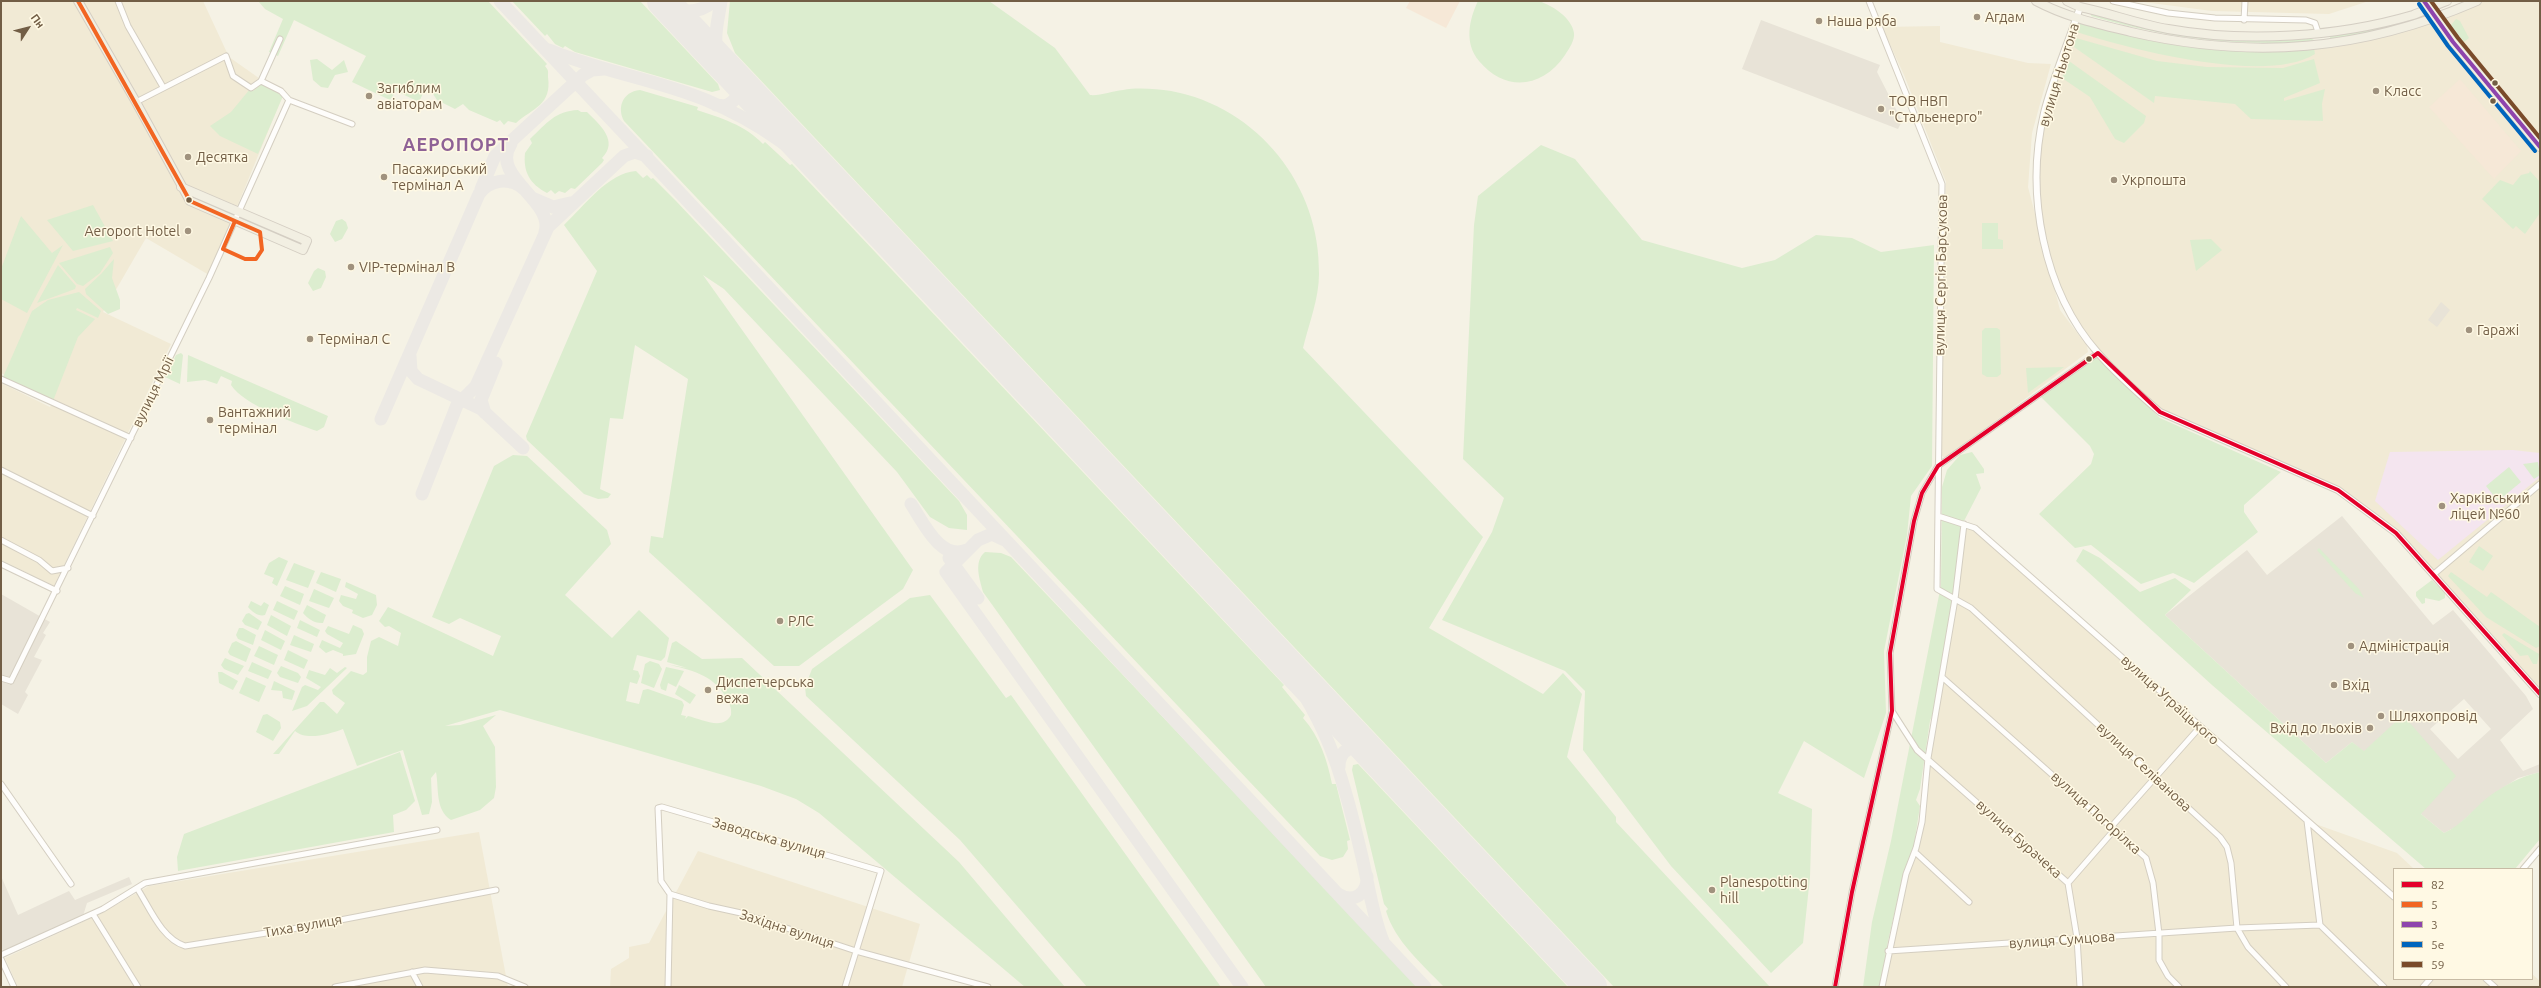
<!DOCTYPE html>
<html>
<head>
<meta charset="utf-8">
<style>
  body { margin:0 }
  #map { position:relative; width:2541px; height:988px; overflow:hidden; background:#f5f2e5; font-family:Ubuntu,sans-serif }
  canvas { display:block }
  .frame { position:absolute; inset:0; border:2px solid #725e46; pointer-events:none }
  .legend { position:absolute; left:2393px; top:868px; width:140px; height:112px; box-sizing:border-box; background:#fff9e4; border:1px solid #c7bba5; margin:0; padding:5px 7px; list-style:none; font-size:12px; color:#725e46 }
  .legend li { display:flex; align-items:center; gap:8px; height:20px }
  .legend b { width:20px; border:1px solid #c7bba5 }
  .north { position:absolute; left:8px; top:8px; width:40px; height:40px; -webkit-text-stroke:3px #fff9e4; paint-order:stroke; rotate:54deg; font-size:11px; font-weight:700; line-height:16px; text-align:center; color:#725e46 }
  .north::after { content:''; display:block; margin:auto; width:14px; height:18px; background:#725e46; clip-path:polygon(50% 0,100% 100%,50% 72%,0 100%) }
</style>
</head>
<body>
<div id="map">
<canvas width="2541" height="988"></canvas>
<div class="frame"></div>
<ul class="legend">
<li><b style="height:5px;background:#e4002b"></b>82</li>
<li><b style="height:5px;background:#f26522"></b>5</li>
<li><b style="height:5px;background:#8e44ad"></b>3</li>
<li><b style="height:5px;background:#0065bd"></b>5е</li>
<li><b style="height:5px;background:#7a4b2a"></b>59</li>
</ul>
<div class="north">Пн</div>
</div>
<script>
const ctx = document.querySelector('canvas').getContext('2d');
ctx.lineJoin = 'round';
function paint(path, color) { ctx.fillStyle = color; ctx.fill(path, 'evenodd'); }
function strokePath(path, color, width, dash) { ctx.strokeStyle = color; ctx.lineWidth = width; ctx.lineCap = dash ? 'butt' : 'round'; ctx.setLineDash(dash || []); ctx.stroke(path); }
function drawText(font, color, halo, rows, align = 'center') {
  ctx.font = font + ' Ubuntu,sans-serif'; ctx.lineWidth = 3; ctx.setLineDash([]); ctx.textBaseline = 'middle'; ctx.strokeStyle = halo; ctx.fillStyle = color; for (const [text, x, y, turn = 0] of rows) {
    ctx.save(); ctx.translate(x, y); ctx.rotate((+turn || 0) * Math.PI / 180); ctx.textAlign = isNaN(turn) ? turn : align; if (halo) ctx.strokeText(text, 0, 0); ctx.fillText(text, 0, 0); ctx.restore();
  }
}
const residential = new Path2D(`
  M1,1H203L229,57L283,95L209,275L146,238L103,312L171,344L54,586L1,560V383L50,407L53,401L1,373Z
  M2136,1H2369L2329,14L2212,11Z
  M2477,1H2540V694L2396,533L2338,490L2160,412L2098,353L2067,307L2048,253L2036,186L2044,113L2076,19L2169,40L2258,48L2383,34Z
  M1940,26V42L2028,63L2051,64L2032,133L2028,187L2060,310L2087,346L2088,352L1947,457H1943L1941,453L1946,182L1904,75L1882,27Z
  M1964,524L1975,528L2307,821L2397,853L2414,869H2394V979H2532V974L2540,981V987H1880L1906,874L1916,848L1928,758Z
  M479,832L508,987H18L5,958L102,913L149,886Z
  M698,851L920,924L902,987H610L611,969L629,958V947L649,943Z`);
const commercial = new Path2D(`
  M1410,1H1460L1446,28L1406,8Z
  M2460,79L2521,151L2494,179L2429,107Z`);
const industrial = new Path2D(`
  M1761,20L1880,65L1877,72L1902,121L1898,129L1742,69Z
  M2441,302L2450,310L2437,327L2428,320Z
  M2342,516L2433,625L2453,610L2526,696L2533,709L2500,740L2523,771L2540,764V772L2518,778L2488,798L2456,827L2444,833L2421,814L2403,716L2364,752L2352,742L2326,763L2165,615L2247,550L2267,575ZM2464,699L2491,729L2458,759L2430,729Z
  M1,594L50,622L43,633L46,635L34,657L42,660L25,692L28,695L18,714L1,704Z
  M1,876L18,915L69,891L75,900L129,877L132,884L87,903L83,916L6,951L1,949Z`);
const education = new Path2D(`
  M2513,450L2540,453V477L2438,560L2375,501L2390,452Z`);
const green = new Path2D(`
  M258,1H488L547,64L545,66C549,71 548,71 548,77C552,105 533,108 516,123L508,121L504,125L500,120L497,122L469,110L463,104L455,109L437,100L433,94L425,89L419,102L396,91L390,100L352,82L366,56L294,20L278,56L269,52L283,19L265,9Z
  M512,1H640L718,84L720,90L712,92L575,52L565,46L563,48L555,44L547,34L545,36Z
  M730,1H989L1055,48L1090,95C1100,96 1112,91 1123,90C1138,87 1156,89 1171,91C1258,107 1321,186 1319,274C1319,299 1309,323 1303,348L1483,537L1429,628L1543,694L1563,673L1582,694L1567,757L1616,817V822L1770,987H1614L735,53L727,33Z
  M1478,1C1492,1 1528,0 1539,1C1553,6 1572,18 1574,33C1575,40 1569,49 1565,55C1542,89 1505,92 1479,61C1464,43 1469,20 1478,1Z
  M2092,13C2144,29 2199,40 2254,40C2265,40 2308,35 2314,40C2304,44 2288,42 2277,43C2214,44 2152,34 2091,16Z
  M2413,19L2414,22L2377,31L2330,39V35Z
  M2456,19L2460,21L2469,38L2464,42L2451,25Z
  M2081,22L2165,42L2314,48L2315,54C2267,85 2129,49 2077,32Z
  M2076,38L2157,61L2207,67L2283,68L2314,59L2320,83L2284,98V101L2325,89L2322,104L2323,121L2251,119L2235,104L2155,96L2154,103L2074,47Z
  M317,59L332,70L344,60L348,72L335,75L328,88L321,87L313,80L310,60Z
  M2069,61L2146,116L2144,123L2124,143L2115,139L2090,97L2062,78Z
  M262,84L283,96L258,154L220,136L210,126L231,112L250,89L253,91Z
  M640,90L698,107L697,110C721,118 745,125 763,144L765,142L790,165L792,164L1284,685L1282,687L1305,715L1303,718C1320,737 1327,760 1332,784H1336L1350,840L1347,841L1348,849L1343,857L1332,860L1320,856L624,121C617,108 622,92 640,90Z
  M578,110L581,112H587C600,125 619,141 602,158L604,160L602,163L575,189L571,188L565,193L559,191L555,194L551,190L547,193C530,184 523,172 525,153L532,143L530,139C547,123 555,111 578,110Z
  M1541,145L1575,159L1642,240L1742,268L1775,260L1816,235L1852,238L1881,252L1934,245L1932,466L1911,496L1907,535L1884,651L1886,713L1864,778L1804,741L1778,793L1812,809L1810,877L1803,943L1771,973L1671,866L1583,750L1585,691L1565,671L1442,620L1492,532L1504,498L1463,459L1474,225L1478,196Z
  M636,171L643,178L647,175L651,179L653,178L676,201L959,501L967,515V530L949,528L930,517L897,472L724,289L703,275L913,570L903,589L799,666H774L649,552L651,536L663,538L688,379L635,345L623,419L610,418L600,489L611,494L608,498L598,499L584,494L527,440L526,436L597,271L564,225C585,205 608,173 636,171Z
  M2530,171L2540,182V213L2525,234L2516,226L2513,229L2482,199L2500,180L2513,185L2521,175L2529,173Z
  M93,205L113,241L73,251L47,220Z
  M21,216L52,253L63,245L27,313L1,299V269Z
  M342,219L346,222L348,228L342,239L335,242L330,234L336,221Z
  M1982,223H1998V239L2003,240V249H1982Z
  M2211,239L2222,250L2196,271L2190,240Z
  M110,247L113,253L100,273L83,286L77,284L59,263Z
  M114,259L112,278L120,300V309L108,314L86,294L85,289L101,274Z
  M58,265L76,286L75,289L37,303Z
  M318,268L325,271L326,277L321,288L313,291L308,283L314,271Z
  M79,292L101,311L98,318L77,308L76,310L95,319L78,337L53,401L3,377L32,311L48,300Z
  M1985,328H1997L2000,330L2001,374L1997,377H1987L1982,374V331Z
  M181,353L183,355L180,384L165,377L176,355Z
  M188,355L328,416L324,427L317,431C294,423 244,405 231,385L232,381L221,376L217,384L205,380L187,382Z
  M2095,357L2100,359L2160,418L2281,472L2244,505V512L2258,532L2194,583L2173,573L2141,584L2091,545L2075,548L2039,514L2091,464L2094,454L2090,446L2040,396Z
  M2064,367L2028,393L2026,368Z
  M1972,452L1984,469V473L1976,474L1981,488L1964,521L1959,567L1933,713L1930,721L1920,789L1916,800L1920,806L1914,845L1903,876L1888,941L1880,987H1863L1872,922L1891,841L1941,585L1942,487L1947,470L1960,455Z
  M513,455L527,456L607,530L611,544L565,595L612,638L639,610L669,638L665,657L661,661L637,655L633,670L638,671L640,676L637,684L630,682L626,701L639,704L643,690L648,689L682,701L684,705L681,715L686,716L685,719L688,716C701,719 723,731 731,715C732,708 729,703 726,697C712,674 691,670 666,664L687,668L667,662L672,643L676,641L702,659L742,658L959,862L1065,987H1025L819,813L796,799L761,786L500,710L445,726L460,725L496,715L483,726L495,747L496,787L494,798L480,810L451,820C435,810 439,788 436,772L431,778L432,802L429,814L422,815L403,750L357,766L343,729C330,734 306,741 295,731L279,754H273L320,702H324L337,714L345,703L333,694L332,690L351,671L363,675L367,672V657L371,641L379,637L398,646L401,633L389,626L385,627L379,621L388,607L493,656L501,636L460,618L449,624L432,617L494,466Z
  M2538,462L2540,475L2534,479L2523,464Z
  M2509,467L2521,482L2498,501L2486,486Z
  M2479,546L2493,556L2483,571L2469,562Z
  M2319,548L2359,589L2364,598L2355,593L2317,550Z
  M2083,549L2100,558L2140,592L2175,578L2191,590L2165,615L2326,763L2352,742L2364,751L2403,715L2456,776L2421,814L2444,833C2462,825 2472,810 2487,798C2504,785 2520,777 2540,772V839L2515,869H2426L2212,685L2076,561Z
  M985,552L1001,553L1011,557L1419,987H1266L983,592C980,580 973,562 985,552Z
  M279,557L288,561L277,586L272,583L274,578L264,574L269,563Z
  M294,563L315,571L308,588L286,580Z
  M321,572L341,579L336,592L316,583Z
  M2451,572L2487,597L2491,592L2540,627V646L2536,648L2486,617L2448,576Z
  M2432,580L2445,593V598L2439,601L2425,598V603L2422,604L2416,596V592Z
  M346,582L376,595L377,605L372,615L363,618L352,613L353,610L343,606L339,601L341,595L356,599L358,594L345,587Z
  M285,586L304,594L300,605L280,596Z
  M314,589L334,598L329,608L309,601Z
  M930,595L1006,698L1011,695L1221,987H1087L960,840L806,696L805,687L812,669L910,598Z
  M251,601L261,606L264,602L269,605L265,615C259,617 252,612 248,607Z
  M277,601L298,611L294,620L273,610Z
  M307,605L326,615L323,623C315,624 307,618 303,613Z
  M249,613L262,622L258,630L245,625L242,621L246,614Z
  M271,615L291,626L287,636L267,625Z
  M300,620L320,630L317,637L297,628Z
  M353,625L362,629L364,634L356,654L343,656V654L333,650L326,653L319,647L322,640L340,648L343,643L327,634L325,631L328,626L349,634Z
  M239,628H243L256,635L253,645L238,639L236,635Z
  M265,630L285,641L281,650L261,640Z
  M2504,633L2539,654L2537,664H2533L2528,655L2520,656L2502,635Z
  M294,635L314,644L311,652L290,645Z
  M236,641L251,649L246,662L230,655L228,652L232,643Z
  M259,646L278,655L274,665L254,656Z
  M288,650L308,660L304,669L284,660Z
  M225,658L244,666L238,675L224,669L221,665Z
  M650,661L659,664L662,669L654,688L641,683L645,664Z
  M252,662L272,671L268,679L248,671Z
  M281,666L298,673L301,677L298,683L280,677L277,673Z
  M345,667L347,668L307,706L292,711L302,687L305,685L318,690L321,687L306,678L309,670L325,675L330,668L337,673Z
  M666,667L684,671L676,687L668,683L666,691L661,689L660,685Z
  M218,672H222L238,681L233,690L219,683Z
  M246,677L266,686L259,702L239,693Z
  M274,681L295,691L292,700L283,698L282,691L271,690Z
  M679,685L696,695L690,704L675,694Z
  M267,714L280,722L281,728L273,741L256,732L263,715Z
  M400,752L415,801L406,810L393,815L394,832L178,871L177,857L184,834Z
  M1358,764L1568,987H1444C1421,963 1395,941 1386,911L1388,909L1384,904L1352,770L1353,765Z`);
const taxiway = new Path2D(`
  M500,1L1425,987
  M670,8C686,13 701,13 714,1
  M549,50C599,71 655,79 706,100C764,124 797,152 844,193
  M721,62C711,42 718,22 721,1
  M716,105L725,106C737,101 742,91 736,79
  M511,144C489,176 555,201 545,232
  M481,189L495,156L583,75L592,70L604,69
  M532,198L553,207L570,203
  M410,356L411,371L418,379L479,408
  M479,407L523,448
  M485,413L481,400L496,363
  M381,419L479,194C489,180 509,176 524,189
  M422,494L457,405L476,386L548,227L624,156L635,152L647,156
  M911,504C923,522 941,562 967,550
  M1005,540L992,534L978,540L946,572L1242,987
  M949,558L978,598
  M1271,647C1325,715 1342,770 1361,853C1368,881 1372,914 1383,941
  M1339,767C1339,748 1354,744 1369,751
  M1338,894C1353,904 1368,894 1367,876`);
const runway = new Path2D(`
  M663,1L1591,987`);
const minor = new Path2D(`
  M118,1L128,26L163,87
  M1869,1L1942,184L1937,589L1971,608L2220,837L2227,847L2231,863L2237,928L2248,947L2286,987
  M2113,1L2168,13L2215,18L2306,20L2315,23L2318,32
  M2244,20L2245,1
  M261,81L280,39
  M136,102L226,56L233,76L251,88L261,81L281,91L289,100L352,124
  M1,379L131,438
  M1,470L93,516
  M1938,516L1975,528L2394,897
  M1,540L39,560L52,571L68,568
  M1,564L57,591
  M2434,574L2540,484
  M1942,677L2146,858L2153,883L2159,934V960L2168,976L2179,987
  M1,678L11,681
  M11,681L209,278L289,100
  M1892,711L1917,750L2068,883L2077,938L2080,987
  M1,784L71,884
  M2112,826L2200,727
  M1915,852L1969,902
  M2523,869L2540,849
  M2068,883L2115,829
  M137,888C150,908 161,938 185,946L304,927L496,890
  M93,914L138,987
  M2320,925L2384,987
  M1888,951L2237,928L2320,925L2307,821
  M1,955L103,909L145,883L437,830
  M1,959L14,987
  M412,972L420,987
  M2486,979L2495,987
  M335,987L425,970L498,976L525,987
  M668,987L670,894
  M845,987L881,871L662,807L658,808L661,881L670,894L709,906L741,913L856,951L988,987
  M1835,987L1852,892L1892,711L1890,653L1914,521L1922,493L1938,466L2098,353
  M1882,987L1906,874L1916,848L1922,822L1928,758L1955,599L1964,524
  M2423,987L2430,979`);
const tertiary = new Path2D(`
  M2080,7C2069,42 2053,77 2044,113C2025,193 2043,291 2098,353C2117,375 2139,394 2160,412L2338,490L2396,533L2540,694`);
const primary = new Path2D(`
  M78,1L136,102L190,201L303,250L307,241L181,187
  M2036,1C2066,17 2098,24 2131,32C2253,60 2362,51 2477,1
  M2067,1L2080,7C2109,13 2138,24 2168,29C2246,43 2338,37 2413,15C2424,11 2435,5 2447,1
  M2424,1L2453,42L2540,147`);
const bus1 = new Path2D(`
  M1835,987L1852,892L1892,711L1890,653L1914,521L1922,493L1938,466L2098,353L2160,412L2338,490L2396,533L2540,694`);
const bus2 = new Path2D(`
  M78,1L190,201L235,221
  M235,221L260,232L262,250L256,259H245L223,249Z`);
const bus3 = new Path2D(`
  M2424,1L2453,42L2540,147`);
const bus4 = new Path2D(`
  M2419,4L2448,46L2535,151`);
const bus5 = new Path2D(`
  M2431,1L2458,38L2540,138`);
const markers = [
  [1977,17,4,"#a0927e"],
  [1819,21,4,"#a0927e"],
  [2495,83,3.5,"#725e46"],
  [2376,91,4,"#a0927e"],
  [369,96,4,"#a0927e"],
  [2493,101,3.5,"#725e46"],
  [1881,109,4,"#a0927e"],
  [188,157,4,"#a0927e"],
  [384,177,4,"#a0927e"],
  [2114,180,4,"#a0927e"],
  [189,200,3.5,"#725e46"],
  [188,231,4,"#a0927e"],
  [351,267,4,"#a0927e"],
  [2469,330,4,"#a0927e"],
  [310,339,4,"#a0927e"],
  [2089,359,3.5,"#725e46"],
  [210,420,4,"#a0927e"],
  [2442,506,4,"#a0927e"],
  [780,621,4,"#a0927e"],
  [2351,646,4,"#a0927e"],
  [2334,685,4,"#a0927e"],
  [708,690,4,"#a0927e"],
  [2381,716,4,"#a0927e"],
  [2370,728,4,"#a0927e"],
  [1712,890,4,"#a0927e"]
];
const poiNames = [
  ["Агдам",1985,17],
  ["Наша ряба",1827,21],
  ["Загиблим",377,88],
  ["авіаторам",377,104],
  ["Класс",2384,91],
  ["ТОВ НВП",1889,101],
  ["\"Стальенерго\"",1889,117],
  ["Десятка",196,157],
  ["Пасажирський",392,169],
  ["термінал A",392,185],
  ["Укрпошта",2122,180],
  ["Aeroport Hotel",180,231,"right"],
  ["VIP-термінал B",359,267],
  ["Гаражі",2477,330],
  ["Термінал C",318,339],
  ["Вантажний",218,412],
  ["термінал",218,428],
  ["Харківський",2450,498],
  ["ліцей №60",2450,514],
  ["РЛС",788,621],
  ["Адміністрація",2359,646],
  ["Диспетчерська",716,682],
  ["вежа",716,698],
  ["Вхід",2342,685],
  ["Шляхопровід",2389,716],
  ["Вхід до льохів",2362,728,"right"],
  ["Planespotting",1720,882],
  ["hill",1720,898]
];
const streetNames = [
  ["вулиця Ньютона",2059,75,-73],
  ["вулиця Сергія Барсукова",1941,275,-89],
  ["вулиця Мрії",153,392,-64],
  ["вулиця Уграїцького",2170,700,42],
  ["вулиця Селіванова",2144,767,43],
  ["вулиця Погорілка",2096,813,42],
  ["Заводська вулиця",769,838,16],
  ["вулиця Бурачека",2019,839,42],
  ["Тиха вулиця",303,926,-10],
  ["Західна вулиця",787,929,18],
  ["вулиця Сумцова",2062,940,-4]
];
const districtNames = [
  ["АЕРОПОРТ",456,145]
];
paint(residential, '#f1ead5');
paint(commercial, '#f6e8d7');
paint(industrial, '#e8e3d7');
paint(education, '#f4e5ef');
paint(green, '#dcedcf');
strokePath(taxiway, '#ece9e4', 13);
strokePath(runway, '#ece9e4', 32);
strokePath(minor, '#d4cec1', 7);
strokePath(tertiary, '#d4cec1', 8);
strokePath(primary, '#d4cec3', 10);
strokePath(minor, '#fefdfb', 5);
strokePath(tertiary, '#fefdfb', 6);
strokePath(primary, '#f2efe2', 8);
strokePath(bus1, '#e4002b', 4);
strokePath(bus2, '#f26522', 4);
strokePath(bus3, '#8e44ad', 4);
strokePath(bus4, '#0065bd', 4);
strokePath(bus5, '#7a4b2a', 4);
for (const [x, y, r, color] of markers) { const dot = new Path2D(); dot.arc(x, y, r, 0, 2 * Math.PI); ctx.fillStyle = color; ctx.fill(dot); strokePath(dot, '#fff9e4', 1.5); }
drawText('14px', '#725e46', '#fff9e4', poiNames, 'left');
drawText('14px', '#725e46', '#fff9e4', streetNames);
ctx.letterSpacing = '1px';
drawText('bold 18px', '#8e6296', '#fff9e4', districtNames);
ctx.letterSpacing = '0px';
</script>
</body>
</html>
